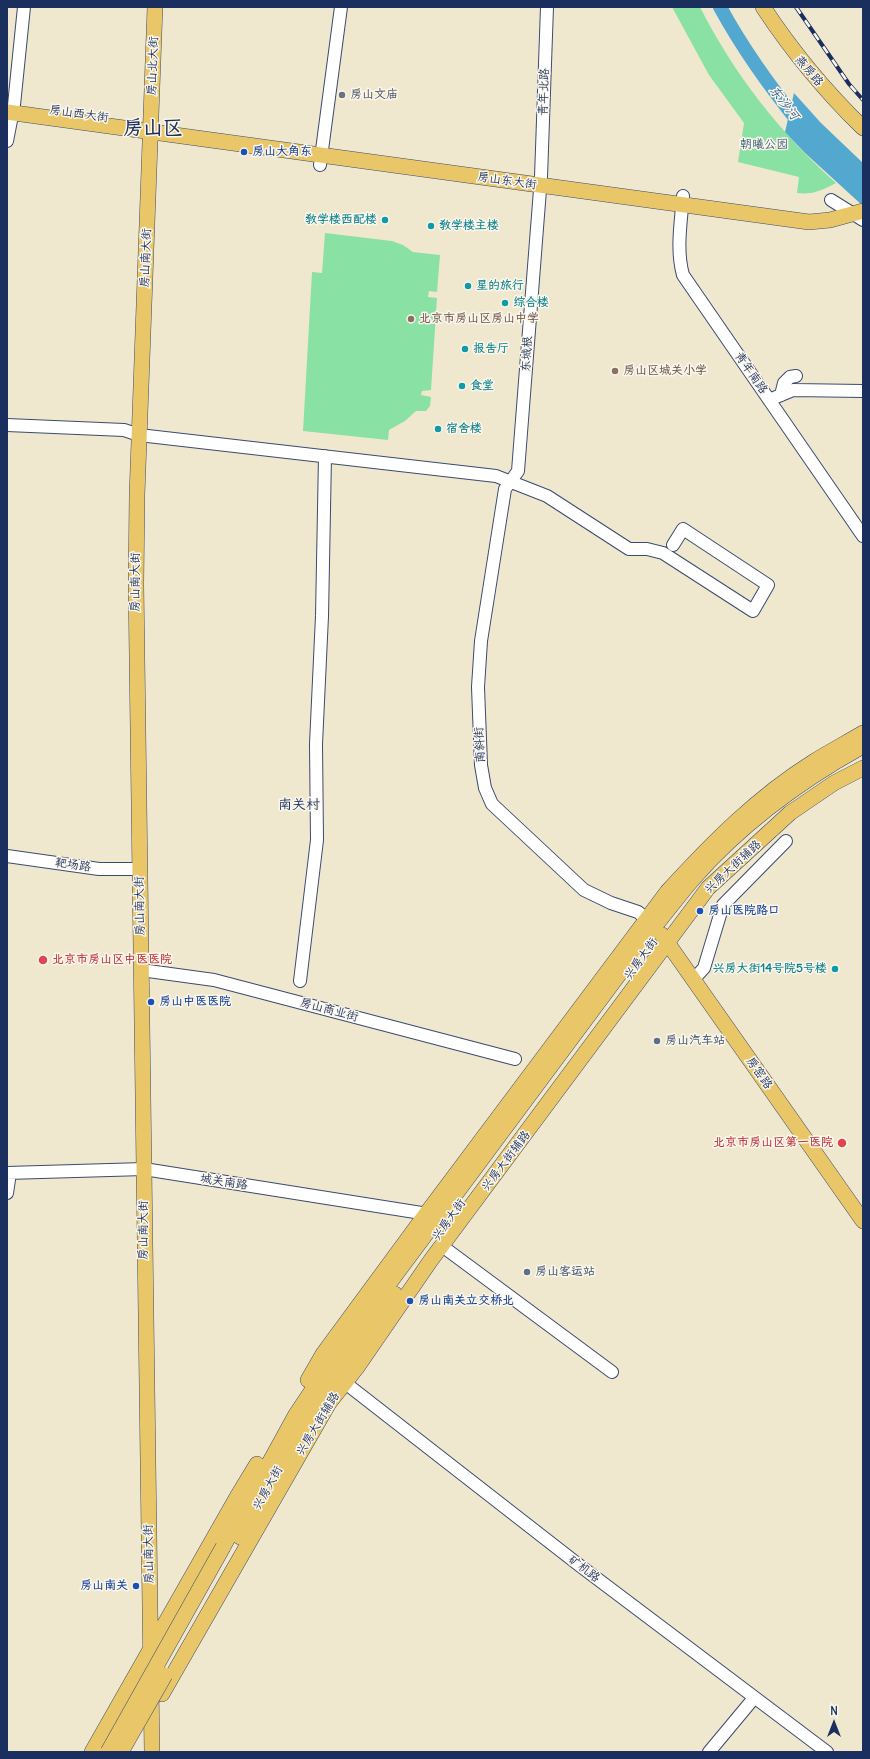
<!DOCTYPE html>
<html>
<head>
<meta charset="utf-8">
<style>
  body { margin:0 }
  #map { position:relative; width:870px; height:1759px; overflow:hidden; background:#f0e8ce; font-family:Delius,sans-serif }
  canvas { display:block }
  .frame { position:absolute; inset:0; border:8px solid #1b2f5e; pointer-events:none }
  .north { position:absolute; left:814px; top:1703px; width:40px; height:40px; -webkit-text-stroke:3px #fbf7ec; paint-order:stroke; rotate:0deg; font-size:11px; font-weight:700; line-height:16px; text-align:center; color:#1b2f5e }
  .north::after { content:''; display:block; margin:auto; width:14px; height:18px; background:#1b2f5e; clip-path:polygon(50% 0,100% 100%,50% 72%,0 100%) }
</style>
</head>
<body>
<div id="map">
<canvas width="870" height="1759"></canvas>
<div class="frame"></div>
<div class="north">N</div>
</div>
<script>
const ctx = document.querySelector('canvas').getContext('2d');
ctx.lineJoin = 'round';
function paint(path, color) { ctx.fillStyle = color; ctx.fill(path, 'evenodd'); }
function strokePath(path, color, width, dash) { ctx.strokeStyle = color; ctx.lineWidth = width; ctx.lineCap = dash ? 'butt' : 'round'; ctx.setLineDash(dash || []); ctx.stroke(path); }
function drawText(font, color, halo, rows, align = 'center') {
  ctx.font = font + ' Delius,"LXGW WenKai TC",sans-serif'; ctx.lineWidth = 3; ctx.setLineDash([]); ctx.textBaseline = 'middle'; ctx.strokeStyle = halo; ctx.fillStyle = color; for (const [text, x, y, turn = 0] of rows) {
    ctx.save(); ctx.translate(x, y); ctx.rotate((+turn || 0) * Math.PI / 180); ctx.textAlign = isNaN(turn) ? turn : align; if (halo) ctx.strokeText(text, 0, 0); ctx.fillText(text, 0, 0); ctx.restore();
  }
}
const green = new Path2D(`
  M672,7H700C734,74 780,133 836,183C822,190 813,195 797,193L799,177L738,162L744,123L709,75Z
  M325,233L392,241L403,245L413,252L440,255L437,292L429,291L428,297L437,298L431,390L422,391L421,395L431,397L430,406L426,411H416L405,421L389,430L388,440L303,431L312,272L322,273Z`);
const water = new Path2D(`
  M794,93L821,123L863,163V206L805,153L785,132Z`);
const river = new Path2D(`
  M720,7C744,51 770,87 801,125`);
const minor = new Path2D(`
  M547,7L541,177L518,471L505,489L481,641L478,687L481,765L485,788L492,804L584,890L611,903L638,912L654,925
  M7,141L14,105L24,7
  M320,165L341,7
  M683,196C681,222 676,250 683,275L863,536
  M831,200L863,220
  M781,395L784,383L790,377L796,376
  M769,400L793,390L863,391
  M7,425L124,430L139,435L496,476L547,496L629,549H647L663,553L753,611L768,585L683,529L673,545
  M7,856L99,869H140
  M141,970L214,980L515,1059
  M693,980L704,968L723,905L786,841
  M300,981L317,840L316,744L322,616L325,456
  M7,1173L144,1169L434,1215
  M7,1193L10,1173
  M442,1246L612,1372
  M344,1382L579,1565L827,1752
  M709,1752L754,1698`);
const major = new Path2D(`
  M763,7C792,51 825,91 863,128
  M7,112L809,222L830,220L863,211
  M662,935L863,1221
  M308,1380L323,1354L426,1214L667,892C711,844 757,797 813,762C829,752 846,743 863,733
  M237,1497L257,1464
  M240,1537L304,1422L346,1361L395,1294
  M223,1547L295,1416L333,1359L655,926C668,910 680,894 693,879C741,824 800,781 863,746
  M162,1694L329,1403L358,1366L431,1260L708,888L790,813L834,783L863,768
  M92,1752L237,1497L244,1491
  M152,1752L136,584L137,495L155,7`);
const rail = new Path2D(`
  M796,7L849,84L863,100`);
const majorBridge = new Path2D(`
  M108,1752L223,1547
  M121,1752L165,1675`);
const markers = [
  [342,95,4,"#6b7280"],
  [244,152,4,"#1a4fb4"],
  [385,220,4,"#0f9aa8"],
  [431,226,4,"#0f9aa8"],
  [468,286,4,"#0f9aa8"],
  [505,303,4,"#0f9aa8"],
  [411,319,4,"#8d6e63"],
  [465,349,4,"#0f9aa8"],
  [615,371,4,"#8d6e63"],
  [462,386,4,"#0f9aa8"],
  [438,429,4,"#0f9aa8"],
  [700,911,4,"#1a4fb4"],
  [43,960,5,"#e0444e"],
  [835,969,4,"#0f9aa8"],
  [151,1002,4,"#1a4fb4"],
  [657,1041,4,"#5c6f8a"],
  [842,1143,5,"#e0444e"],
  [527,1272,4,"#5c6f8a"],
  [410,1301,4,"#1a4fb4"],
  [136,1586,4,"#1a4fb4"]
];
const streetNames = [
  ["房山北大街",153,66,-88],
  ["燕房路",809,71,50],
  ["青年北路",544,92,-88],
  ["房山西大街",79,114,8],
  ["房山东大街",507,181,8],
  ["房山南大街",146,258,-88],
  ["东城根",527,354,-86],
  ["青年南路",751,373,55],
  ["房山南大街",136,582,-90],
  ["南斜街",480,745,-93],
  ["靶场路",73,865,8],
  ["兴房大街辅路",733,867,-43],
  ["房山南大街",140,906,-91],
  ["兴房大街",641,959,-54],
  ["房山商业街",329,1010,15],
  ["房窑路",759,1073,55],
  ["兴房大街辅路",506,1161,-53],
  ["城关南路",224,1182,9],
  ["兴房大街",449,1220,-54],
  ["房山南大街",144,1230,-90],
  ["兴房大街辅路",318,1424,-59],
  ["兴房大街",268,1488,-61],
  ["房山南大街",149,1554,-91],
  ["矿机路",584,1569,37]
];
const worshipNames = [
  ["房山文庙",350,95]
];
const parkNames = [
  ["朝曦公园",764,145]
];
const transitNames = [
  ["房山大角东",252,152],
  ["房山医院路口",708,911],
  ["房山中医医院",159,1002],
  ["房山南关立交桥北",418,1301],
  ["房山南关",128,1586,"right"]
];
const cultureNames = [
  ["教学楼西配楼",377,220,"right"],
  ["教学楼主楼",439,226],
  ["星的旅行",476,286],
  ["综合楼",513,303],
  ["报告厅",473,349],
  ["食堂",470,386],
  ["宿舍楼",446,429],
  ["兴房大街14号院5号楼",827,969,"right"]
];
const educationNames = [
  ["北京市房山区房山中学",419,319],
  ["房山区城关小学",623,371]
];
const healthNames = [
  ["北京市房山区中医医院",52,960],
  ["北京市房山区第一医院",833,1143,"right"]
];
const serviceNames = [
  ["房山汽车站",665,1041],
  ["房山客运站",535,1272]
];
const waterNames = [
  ["东沙河",784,103,52]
];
const quarterNames = [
  ["南关村",299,805]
];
const townNames = [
  ["房山区",153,128]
];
paint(green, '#8ae1a4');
paint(water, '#53a8cf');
strokePath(river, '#53a8cf', 14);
strokePath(minor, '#3b4b6f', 14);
strokePath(major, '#3b4b6f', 16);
strokePath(minor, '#fff', 12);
strokePath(major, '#e9c769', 15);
strokePath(rail, '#1b2f5e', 4);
strokePath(rail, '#fbf7ec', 2.5, [8]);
strokePath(majorBridge, '#3b4b6f', 16, []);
strokePath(majorBridge, '#e9c769', 15);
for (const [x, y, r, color] of markers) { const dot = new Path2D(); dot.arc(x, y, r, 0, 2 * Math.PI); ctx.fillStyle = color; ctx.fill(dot); strokePath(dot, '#fbf7ec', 1.5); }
drawText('12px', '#1b2f5e', '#fbf7ec', streetNames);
drawText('bold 12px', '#5b616d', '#fbf7ec', worshipNames, 'left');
drawText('12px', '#375c70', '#fbf7ec', parkNames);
drawText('bold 12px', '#164399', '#fbf7ec', transitNames, 'left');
drawText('bold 12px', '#0d838f', '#fbf7ec', cultureNames, 'left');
drawText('bold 12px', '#785e54', '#fbf7ec', educationNames, 'left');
drawText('bold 12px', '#be3a42', '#fbf7ec', healthNames, 'left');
drawText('bold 12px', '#4e5e75', '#fbf7ec', serviceNames, 'left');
drawText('italic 13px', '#2f5986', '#fbf7ec', waterNames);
drawText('14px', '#1b2f5e', '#fbf7ec', quarterNames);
drawText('bold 20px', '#1b2f5e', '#fbf7ec', townNames);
</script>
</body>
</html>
